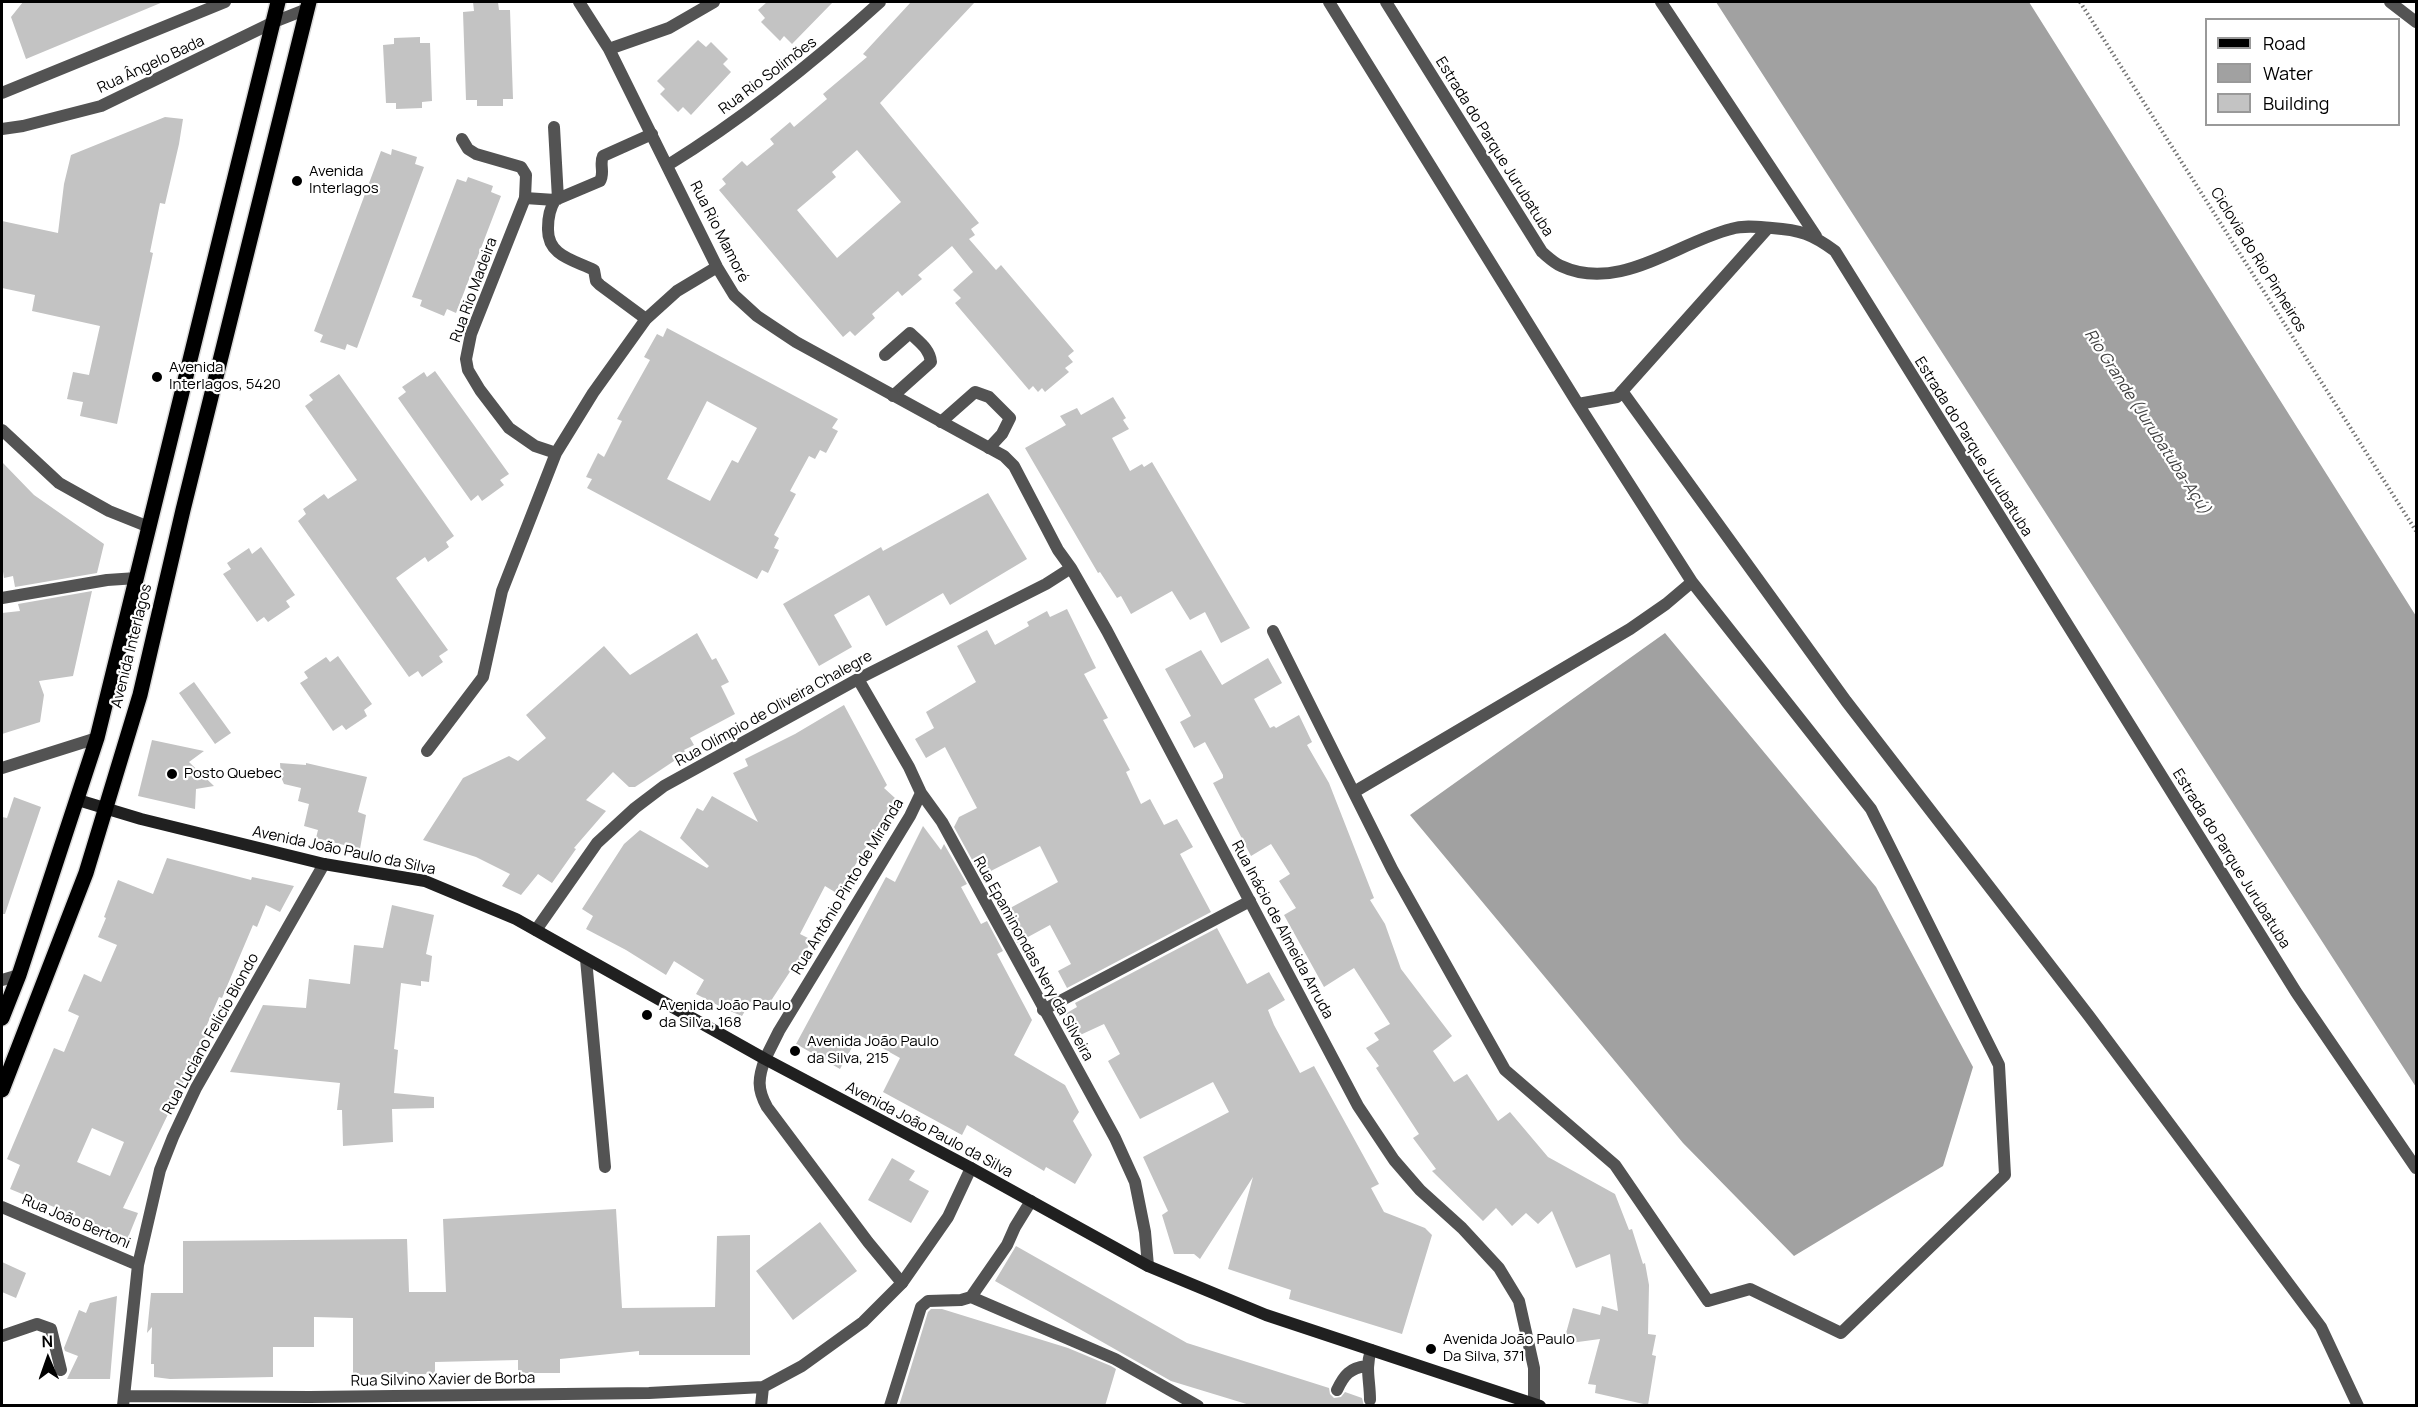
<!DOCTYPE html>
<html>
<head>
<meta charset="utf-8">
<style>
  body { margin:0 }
  #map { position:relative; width:2418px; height:1407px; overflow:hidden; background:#fff; font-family:Manrope,sans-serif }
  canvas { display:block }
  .frame { position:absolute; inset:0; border:3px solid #000; pointer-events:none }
  .legend { position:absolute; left:2205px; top:18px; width:195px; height:108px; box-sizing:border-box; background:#fff; border:2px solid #999; margin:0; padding:8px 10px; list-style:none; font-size:18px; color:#000 }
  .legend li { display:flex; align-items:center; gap:12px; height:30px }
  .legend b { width:30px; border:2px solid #999 }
  .north { position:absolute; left:18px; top:1329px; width:60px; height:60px; -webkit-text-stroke:4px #fff; paint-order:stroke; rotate:358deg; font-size:16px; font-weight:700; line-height:24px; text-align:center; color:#000 }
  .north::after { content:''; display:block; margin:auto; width:21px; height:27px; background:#000; clip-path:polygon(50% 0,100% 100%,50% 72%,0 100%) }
</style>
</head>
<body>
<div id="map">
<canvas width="2418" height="1407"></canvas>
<div class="frame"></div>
<ul class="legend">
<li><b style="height:8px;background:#000"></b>Road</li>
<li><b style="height:16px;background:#a1a1a1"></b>Water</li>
<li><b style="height:16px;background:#c3c3c3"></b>Building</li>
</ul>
<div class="north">N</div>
</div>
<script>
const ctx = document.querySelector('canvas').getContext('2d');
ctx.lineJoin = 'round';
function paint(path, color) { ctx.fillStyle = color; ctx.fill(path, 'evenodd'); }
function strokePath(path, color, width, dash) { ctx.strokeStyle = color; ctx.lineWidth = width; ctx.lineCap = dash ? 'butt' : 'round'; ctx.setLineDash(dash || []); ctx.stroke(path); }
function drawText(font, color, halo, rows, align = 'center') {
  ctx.font = font + ' Manrope,sans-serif'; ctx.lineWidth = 4.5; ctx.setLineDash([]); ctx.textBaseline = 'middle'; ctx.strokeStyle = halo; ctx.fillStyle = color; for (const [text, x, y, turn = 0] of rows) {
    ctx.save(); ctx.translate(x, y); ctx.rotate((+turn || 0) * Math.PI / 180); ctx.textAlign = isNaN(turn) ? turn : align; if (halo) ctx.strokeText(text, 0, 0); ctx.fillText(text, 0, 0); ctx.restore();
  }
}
const water = new Path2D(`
  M1716,2H2029L2416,616V1087Z
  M1665,633L1876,887L1973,1067L1943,1166L1794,1256L1683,1143L1410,815Z`);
const building = new Path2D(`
  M23,2H163L26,59L11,17Z
  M473,2H498L499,10H510L513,99H503V106H477V100H466L463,12L474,11Z
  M767,2H833L792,44L784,36L780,41L761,22L765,18L758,10Z
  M911,2H975L880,103L979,223L971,229L975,235L969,239L996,270L1001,265L1074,351L1068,356L1073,362L1065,368L1069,372L1045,392L1042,388L1038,392L1033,386L1029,390L955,303L961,298L953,290L973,272L952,246L918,275L922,279L902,296L898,291L872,314L875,318L855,336L850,331L843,337L719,190L726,184L722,179L742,161L747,166L774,144L770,139L790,122L794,127L827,99L823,94L867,57L863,54ZM857,150L901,202L837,258L797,210L836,177L832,172Z
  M420,37V43H430L432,101L422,102V108L396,109V103H386L383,45L394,44V38Z
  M698,40L706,47L711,42L728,59L723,64L731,72L691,115L683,107L678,112L660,94L665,89L657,81Z
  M165,117L183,119L179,144L165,204L160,203L150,252L153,253L117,424L80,416L83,402L67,399L73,372L89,375L100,326L32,311L35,295L2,288V221L58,233L64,184L71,155Z
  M392,149L417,157L415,164L424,167L357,348L347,344L345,350L320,342L323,335L314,331L381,151L391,155Z
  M468,177L493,186L491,192L501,196L456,313L447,309L444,316L420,306L422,300L412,297L457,179L466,182Z
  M667,328L838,419L832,428L838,431L826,453L820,450L815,459L809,456L790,491L796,494L774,535L779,538L774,548L779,550L768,573L762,570L757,579L587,488L592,479L586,477L598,453L604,457L622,421L617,419L650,360L644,357L657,334L663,337ZM707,401L757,428L738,463L732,460L710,501L667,479Z
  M435,371L509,474L500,480L504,485L482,501L478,495L471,501L398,398L406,392L402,387L424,372L427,377Z
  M339,374L454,536L446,542L449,547L428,562L425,557L396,578L448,650L439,656L443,662L422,677L418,671L409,677L298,521L306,514L303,509L324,494L328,499L357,480L305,406L313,400L309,395Z
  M1113,397L1126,418L1123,420L1129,429L1112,438L1130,471L1142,464L1144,467L1152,462L1250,628L1221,643L1205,612L1190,620L1172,591L1131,614L1121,596L1117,598L1100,572L1098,573L1025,448L1066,425L1060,416L1077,408L1081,415Z
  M2,462L34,495L104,544L97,573L15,587L13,576L4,578L2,565Z
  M988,493L1027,559L950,605L943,593L886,626L869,595L834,615L852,647L819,666L783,604L881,547L883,551Z
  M261,547L295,595L286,601L290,607L268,622L264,617L257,622L223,574L231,569L227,563L249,548L252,554Z
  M92,591L73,676L39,681L44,695L40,722L2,734V613L20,611L18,604Z
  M1067,609L1096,668L1084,674L1108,718L1103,720L1130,770L1126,772L1141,804L1150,799L1164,825L1177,819L1193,847L1180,854L1211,912L1067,988L1058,971L1071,964L1050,925L1017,943L1001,913L1058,882L1040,846L981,876L954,827L959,817L977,808L945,747L926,758L915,739L934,728L926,712L976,682L957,646L987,630L995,645L1029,626L1027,622L1047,611L1050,617Z
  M697,633L712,660L716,658L729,682L721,686L735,714L690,738L694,745L684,750L686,753L635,787H629L613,772L586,800L606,811L574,848L576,849L552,883L538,874L521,895L502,886L510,874L476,857L423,840L463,778L509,756L518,761L546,738L526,715L604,646L630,675Z
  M1201,650L1222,685L1268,658L1282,683L1254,699L1270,728L1274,726L1276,728L1299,715L1312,742L1307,745L1329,783L1374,898L1370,900L1385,924L1401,969L1452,1036L1433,1051L1454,1082L1467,1074L1498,1121L1510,1112L1548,1157L1615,1194L1629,1230L1632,1229L1643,1264L1645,1263L1649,1285L1648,1334L1656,1335L1652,1355L1656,1356L1648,1405L1595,1393L1596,1385L1588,1384L1600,1339L1563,1344L1573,1308L1600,1315L1602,1306L1618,1311L1610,1254L1576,1268L1552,1211L1538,1224L1526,1213L1512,1226L1496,1208L1483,1221L1432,1171L1436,1169L1413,1138L1419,1134L1376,1068L1379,1066L1366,1048L1379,1040L1374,1033L1390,1024L1354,968L1324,987L1284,915L1296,908L1279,881L1290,874L1271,844L1251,856L1213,783L1223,778V775L1205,742L1194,748L1180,722L1191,716L1165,669Z
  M338,656L372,704L364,710L367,716L346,730L342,725L333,731L300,683L308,678L304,672L326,657L330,662Z
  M194,682L231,733L215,744L179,693Z
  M844,705L887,785L884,788L895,798L838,894L825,886L800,934L812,940L796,968L793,967L765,1010L751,1001L742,1016L725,1009L696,994L704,980L674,961L666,975L626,950L586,929L593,916L582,909L624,844L640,830L707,868L709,866L680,838L697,808L703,811L712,796L758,822L733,773L748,766L745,759L795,734Z
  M152,740L204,751L189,762L214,786L196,789L195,809L138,796Z
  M280,763L306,765V763L367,777L358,812L366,815L360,849L316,838L318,830L304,826L309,804L298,801L301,788L284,784L281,777Z
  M14,797L41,807L5,914H2V817L7,818Z
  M923,826L941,850L944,844L967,884L961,887L981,924L987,921L1003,951L997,954L1032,1020L1014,1055L1065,1085L1079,1112L1073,1121L1092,1155L1075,1184L1046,1167L1044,1171L967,1125L962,1135L883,1092L900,1058L859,1035L840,1069L796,1044L886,877L895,882Z
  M167,858L251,880L252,877L294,886L280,912L266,905L257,927L253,925L222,998L219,997L203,1034L206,1035L123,1208L138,1213L125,1245L95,1232L98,1225L10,1189L20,1165L7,1159L54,1048L64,1052L79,1016L68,1011L84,974L101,982L117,945L98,937L106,918L104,917L118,880L153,894ZM92,1128L124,1142L110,1176L77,1162Z
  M392,905L434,915L426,954L432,956L429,982L421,981V986L401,983L394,1049L398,1050L394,1093L434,1097V1108L392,1109L393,1142L343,1146L342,1110H337L340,1083L230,1072L263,1005L306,1008L309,979L350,984L354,945L383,948Z
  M1217,928L1247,984L1269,972L1285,1000L1268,1010L1274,1025L1300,1073L1314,1066L1379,1184L1371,1188L1384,1212L1425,1228L1432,1235L1402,1334L1289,1299L1291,1290L1228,1269L1253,1177L1200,1259L1194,1254H1174L1162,1215L1168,1211L1143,1157L1229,1112L1213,1082L1140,1119L1108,1061L1120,1054L1104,1024L1078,1036L1065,1014L1077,1007L1075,1003Z
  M892,1158L915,1171L909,1180L929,1191L911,1223L868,1200Z
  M616,1209L622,1308L715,1307L717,1236L750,1235V1355H639V1351L560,1359V1373H518V1360L435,1362V1374L353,1375V1318L314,1317V1347H273V1377L170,1379L154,1377V1364H151L152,1327L147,1333L151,1293H183V1241L407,1239L409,1292H446L443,1219Z
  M820,1222L857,1271L793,1320L756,1271Z
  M1016,1246L1187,1343L1329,1388L1330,1394L1334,1398L1341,1397L1345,1392L1362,1398L1364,1406H1253L1171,1381L995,1281Z
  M2,1262L26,1273L16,1298L2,1292Z
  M117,1296L110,1379H67L78,1356L65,1351L64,1348L79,1310L86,1313L90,1303Z
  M931,1309H942L1068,1348L1111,1366L1116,1369L1105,1406H899L928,1312Z`);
const path = new Path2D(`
  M2080,2L2416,531`);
const lane = new Path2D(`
  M1329,2L1578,404L1617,397L1768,228
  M1386,2L1542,252C1548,257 1554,263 1561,266C1619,293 1676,243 1731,229C1744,225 1758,227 1772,228C1800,230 1812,234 1835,251L2296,992L2416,1168
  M1661,2L1816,236
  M2390,2L2416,22
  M2,93L225,2
  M554,127L558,199
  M525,198L555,200
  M646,319L600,285L596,281L594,270C574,260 547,256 548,228C548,218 550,208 555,200L600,181C605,173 599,164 603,156L652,134
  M885,355L910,333C919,342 930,349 931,362L893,396
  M1622,391L1846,701L2089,1016L2321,1327L2358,1406
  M941,422L975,392L989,397L1010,418L1002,434L989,448
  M1273,631L1392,869L1505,1070L1615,1165L1708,1301L1750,1289L1841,1333L2005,1175L1999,1065L1871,809L1692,582L1578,404
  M1354,792L1630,629L1666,604L1692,582
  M586,959L605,1167
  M1043,1010L1250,901
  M765,1059C758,1078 757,1089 767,1107L868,1242L902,1283
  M971,1297L1115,1359L1198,1406
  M2,1336L37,1324L51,1329L61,1370
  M1337,1390C1344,1375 1350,1368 1366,1366
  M1370,1400C1370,1380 1365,1369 1371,1350
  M890,1406L921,1307L928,1301L961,1300L971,1297L1007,1245L1015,1227L1031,1201`);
const street = new Path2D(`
  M579,2L609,49L717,267L734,295L757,316L796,342L1004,456L1014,466L1058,550L1071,568L1107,631L1358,1106L1394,1160L1420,1190L1462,1228L1499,1268L1519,1301L1534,1368V1404
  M609,49L669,28L714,2
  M2,129L23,126L101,106L274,22L307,9
  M462,139L468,149L476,154L521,167L526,175L525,198L471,334L466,359L468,370L480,390L509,428L535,446L556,453
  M668,165C744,118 814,62 880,2
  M2,430L59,483L109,511L149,527
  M2,598L107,580L137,578
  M858,679L909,767L921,793L942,822L1115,1138L1135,1182L1145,1232L1148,1266
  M427,751L483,677L502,591L556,453L593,393L646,319L677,291L717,267
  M2,768L97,738
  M536,930L597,843L635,808L664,786L858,679L1046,584L1071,568
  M2,980L19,975
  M765,1059L779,1031L910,816L921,793
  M2,1207L138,1265
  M124,1396L310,1397L649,1393L763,1387L802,1366L863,1322L902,1283L948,1217L971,1168
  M123,1406L138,1265L160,1170L173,1137L196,1088L324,864
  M761,1406L763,1387`);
const secondary = new Path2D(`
  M78,800L141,819L324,864L425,881L516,919L765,1059L971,1168L1148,1266L1266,1315L1540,1406`);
const primary = new Path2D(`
  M2,1018L19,975L97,738L278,2
  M2,1090L86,873L140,695L183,510L309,2`);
const markers = [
  [297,181,6,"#000"],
  [157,377,6,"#000"],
  [172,774,6,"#000"],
  [647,1015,6,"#000"],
  [795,1051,6,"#000"],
  [1431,1349,6,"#000"]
];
const streetNames = [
  ["Rua Ângelo Bada",151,65,-25],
  ["Rua Rio Solimões",768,76,-37],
  ["Estrada do Parque Jurubatuba",1494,147,58],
  ["Rua Rio Mamoré",719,232,63],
  ["Ciclovia do Rio Pinheiros",2258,260,58],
  ["Rua Rio Madeira",474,290,-70],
  ["Estrada do Parque Jurubatuba",1973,447,58],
  ["Avenida Interlagos",132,646,-76],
  ["Rua Olímpio de Oliveira Chalegre",774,709,-29],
  ["Avenida João Paulo da Silva",344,851,12],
  ["Estrada do Parque Jurubatuba",2231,859,58],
  ["Rua Antônio Pinto de Miranda",848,887,-59],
  ["Rua Inácio de Almeida Arruda",1282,930,62],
  ["Rua Epaminondas Nery da Silveira",1033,959,61],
  ["Rua Luciano Felício Biondo",211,1034,-61],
  ["Avenida João Paulo da Silva",929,1130,28],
  ["Rua João Bertoni",76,1222,23],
  ["Rua Silvino Xavier de Borba",443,1380,-1]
];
const poiNames = [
  ["Avenida",309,172],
  ["Interlagos",309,189],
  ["Avenida",169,368],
  ["Interlagos, 5420",169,385],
  ["Posto Quebec",184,774],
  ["Avenida João Paulo",659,1006],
  ["da Silva, 168",659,1023],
  ["Avenida João Paulo",807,1042],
  ["da Silva, 215",807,1059],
  ["Avenida João Paulo",1443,1340],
  ["Da Silva, 371",1443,1357]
];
const waterNames = [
  ["Rio Grande (Jurubatuba-Açú)",2147,422,57]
];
paint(water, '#a1a1a1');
paint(building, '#c3c3c3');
strokePath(primary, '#dbdbdb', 18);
strokePath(path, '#757575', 4, [1.5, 3]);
strokePath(lane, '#535353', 12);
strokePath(street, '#535353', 12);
strokePath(secondary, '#202020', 12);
strokePath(primary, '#000', 15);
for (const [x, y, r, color] of markers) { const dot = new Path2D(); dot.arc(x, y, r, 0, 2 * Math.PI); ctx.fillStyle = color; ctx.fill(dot); strokePath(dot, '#fff', 2); }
drawText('15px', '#000', '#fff', streetNames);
drawText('15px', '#000', '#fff', poiNames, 'left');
drawText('italic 16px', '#424242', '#fff', waterNames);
</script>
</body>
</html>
